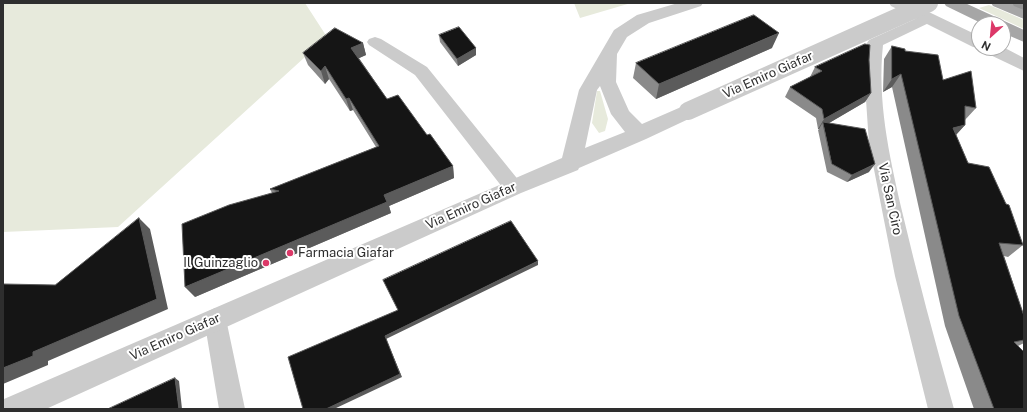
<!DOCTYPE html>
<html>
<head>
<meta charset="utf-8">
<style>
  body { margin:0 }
  #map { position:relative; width:1027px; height:412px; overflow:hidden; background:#fff; font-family:"Public Sans",sans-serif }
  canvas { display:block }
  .frame { position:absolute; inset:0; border:4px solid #2e2e2e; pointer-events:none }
  .north { position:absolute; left:971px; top:16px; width:40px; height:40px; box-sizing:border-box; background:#fff; border:1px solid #ababab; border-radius:50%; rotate:207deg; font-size:11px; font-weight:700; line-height:16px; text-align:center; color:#2e2e2e }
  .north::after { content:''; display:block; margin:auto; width:14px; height:18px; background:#dc3868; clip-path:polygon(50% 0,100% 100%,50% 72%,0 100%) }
</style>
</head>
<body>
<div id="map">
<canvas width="1027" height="412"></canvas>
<div class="frame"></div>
<div class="north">N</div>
</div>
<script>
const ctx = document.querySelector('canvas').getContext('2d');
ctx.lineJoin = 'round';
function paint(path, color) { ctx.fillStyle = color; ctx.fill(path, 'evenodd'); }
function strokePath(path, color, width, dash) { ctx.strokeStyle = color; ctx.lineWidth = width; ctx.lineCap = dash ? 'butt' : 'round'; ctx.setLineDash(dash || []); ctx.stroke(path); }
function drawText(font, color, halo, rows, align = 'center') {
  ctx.font = font + ' "Public Sans",sans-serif'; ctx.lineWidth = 4; ctx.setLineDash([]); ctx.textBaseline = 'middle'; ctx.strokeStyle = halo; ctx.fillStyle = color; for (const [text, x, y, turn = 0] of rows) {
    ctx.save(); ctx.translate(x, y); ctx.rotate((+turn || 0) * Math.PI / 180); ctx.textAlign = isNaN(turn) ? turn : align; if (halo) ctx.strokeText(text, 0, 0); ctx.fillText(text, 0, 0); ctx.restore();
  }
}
const green = new Path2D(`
  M3,3H305L327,37L118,227L3,232Z
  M574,3H631L580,18Z
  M989,5L1024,20V29L979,8Z
  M597,91H600L608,119L605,131L599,133L592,123Z`);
const minor = new Path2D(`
  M928,13L933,15L936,18L933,21L883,45C877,100 889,154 901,207C917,275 935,342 954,409H928L895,276L869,144L864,70L867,43L869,40Z
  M375,37L381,39L427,67L520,182L523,187L520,192L513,195L506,192L415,75L369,45L367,42L369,39Z
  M215,308L223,312L226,319L245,409H219L204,319L207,312Z`);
const tertiary = new Path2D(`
  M678,3H703L701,6L649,23L627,37L617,54L616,82L629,111L642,124L688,104L695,106L698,111L695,116L646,139L579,168L578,170L521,193L46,409H3L4,399L562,158L579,90L614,30L637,15ZM600,86L611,114L625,132L585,148L597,90Z
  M889,3H910L979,36V48H981L973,47L891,6Z
  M1003,47L1024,58V71L984,52L981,48Z`);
const primary = new Path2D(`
  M944,3H965L1024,30V42L1003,33V24H983L946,6Z
  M991,3H1013L1024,8V19L993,6Z`);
const motorway = new Path2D(`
  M1012,3H1024V10L1014,6Z`);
const tertiaryBridge = new Path2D(`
  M688,111L929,3`);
const wall = new Path2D(`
  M439,35L476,48V55L458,66L440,42Z
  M363,43L366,55L359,58L387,99L427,135L453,166L454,178L389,206L391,213L195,297L272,193L270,189L376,147L353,110L350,111L329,79L325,84L308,65L303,53Z
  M892,46L905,51L943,80L976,108L965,120V125L956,135L968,163L1023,245L1008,257L1004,256L1024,316V343L1018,346L1024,409H974L945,326L892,87L883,92L884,59Z
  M772,48L656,99L633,78L636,63Z
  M869,60L871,93L865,102L829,123L869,172L847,182L827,172L818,130L819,129H818L816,118L785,97L790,87L810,77L815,67Z`);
const shadedWall = new Path2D(`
  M779,33L772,48L656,99L659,84Z
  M363,43L366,55L355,60L351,48Z
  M476,48V55L458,66L457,59Z
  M325,66L329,79L325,84L321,71Z
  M901,74L892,87L883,92L892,79Z
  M871,93L865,102L824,126L823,122L819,129H818L824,119Z
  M349,98L353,110L350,111L346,99Z
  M965,125L954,137L953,128Z
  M875,164L869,172L847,182L852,175Z
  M453,166L454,178L389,206L391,213L195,297L185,287L384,195Z
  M139,218L150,229L168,309L48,361V365L3,384V368L33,352Z
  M538,261V265L386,339L402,377L334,409H326L385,336Z
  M175,378L179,381L182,409H179Z`);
const building = new Path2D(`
  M754,15L779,33L659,84L636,63Z
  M459,27L476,48L457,59L439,35Z
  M335,28L363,43L351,48L387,99L398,95L427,135L430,134L453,166L384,195L387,202L185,287L182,224L229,205L279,191L270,189L379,146L349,98L346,99L325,66L321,71L303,53Z
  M865,44L870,45L869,60L871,93L824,119L822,109L790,87L822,71L815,67Z
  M892,46L905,49V51L938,55L943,80L971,71L976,108L965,106V125L953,128L968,163L989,167L1006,204L1009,205L1023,245L999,243L1024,316V340L1014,342L1024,352V409H994L959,316L901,74L892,79Z
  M823,122L865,129L875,164L852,175L832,164Z
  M139,218L157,299L33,352V356L3,368V284L55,285Z
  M511,221L538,261L385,336L400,374L326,409H303L288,357L398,310L383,280Z
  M175,378L179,409H108Z`);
const markers = [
  [290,253,4,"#dc3868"],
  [266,263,4,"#dc3868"]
];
const streetNames = [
  ["Via Emiro Giafar",768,75,-24],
  ["Via San Ciro",890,199,78],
  ["Via Emiro Giafar",471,206,-24],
  ["Via Emiro Giafar",175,337,-24]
];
const poiNames = [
  ["Farmacia Giafar",298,253],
  ["Il Guinzaglio",258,263,"right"]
];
paint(green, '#e7eadc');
paint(minor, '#cbcbcb');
paint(tertiary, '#cbcbcb');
paint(primary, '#a6a6a6');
paint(motorway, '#959595');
strokePath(tertiaryBridge, '#cbcbcb', 18);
paint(wall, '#8a8a8a');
paint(shadedWall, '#5b5b5b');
paint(building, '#151515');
strokePath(building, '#5b5b5b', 1);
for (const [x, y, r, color] of markers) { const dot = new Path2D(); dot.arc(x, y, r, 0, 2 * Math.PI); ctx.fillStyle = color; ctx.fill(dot); strokePath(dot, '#fff', 1.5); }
drawText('13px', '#2e2e2e', '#fff', streetNames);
drawText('13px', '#2e2e2e', '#fff', poiNames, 'left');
</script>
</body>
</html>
